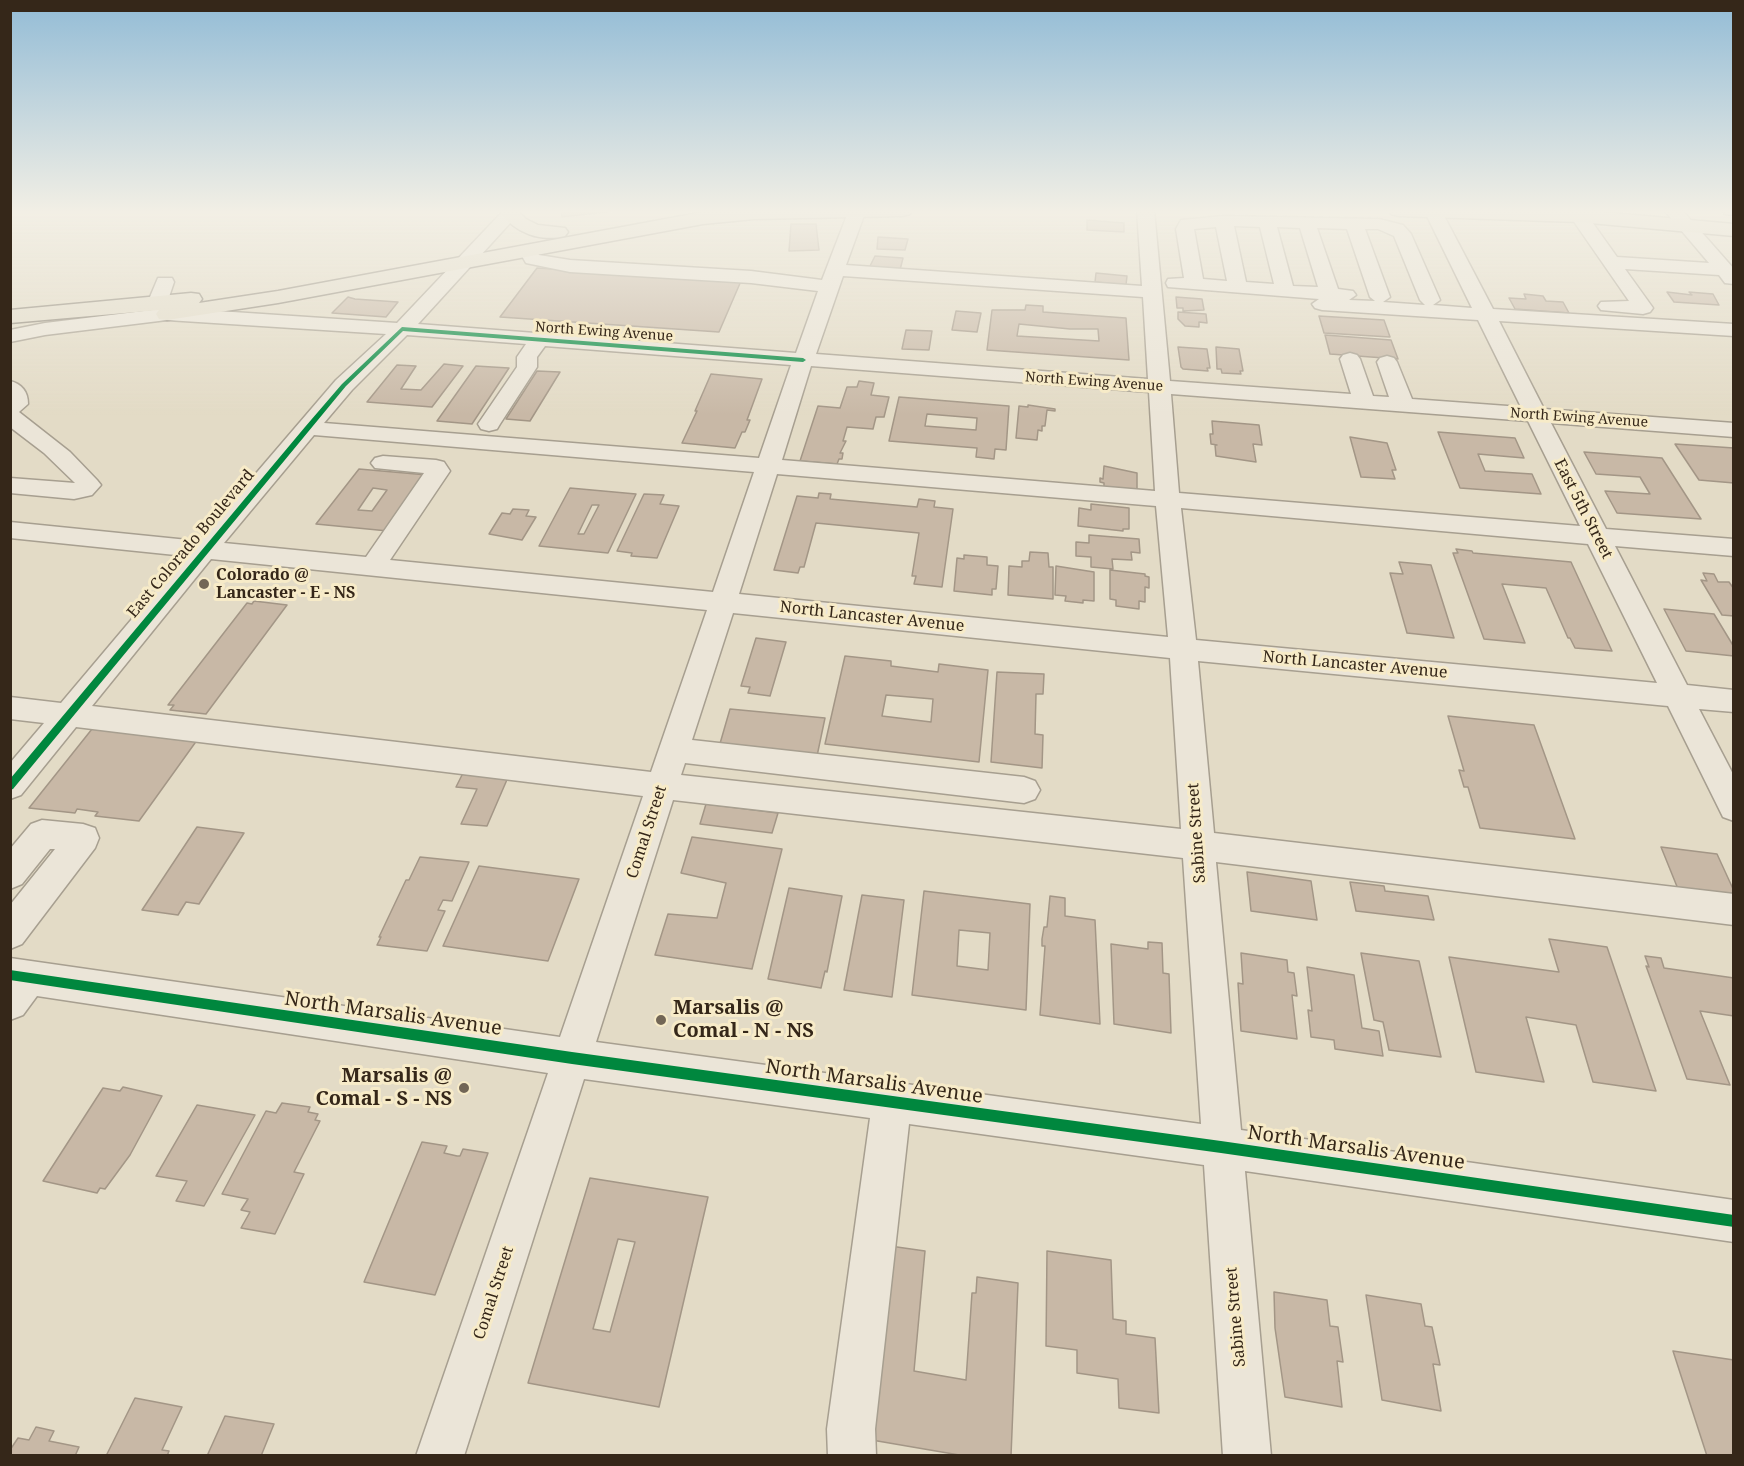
<!DOCTYPE html>
<html>
<head>
<meta charset="utf-8">
<style>
  body { margin:0 }
  #map { position:relative; width:1744px; height:1466px; overflow:hidden; background:#e3dbc6; font-family:"Noto Serif",serif }
  canvas { display:block }
  .frame { position:absolute; inset:0; border:12px solid #352719; pointer-events:none }
</style>
</head>
<body>
<div id="map">
<canvas width="1744" height="1466"></canvas>
<div class="frame"></div>
</div>
<script>
const ctx = document.querySelector('canvas').getContext('2d');
ctx.lineJoin = 'round';
function paint(path, color) { ctx.fillStyle = color; ctx.fill(path, 'evenodd'); }
function strokePath(path, color, width, dash) { ctx.strokeStyle = color; ctx.lineWidth = width; ctx.lineCap = dash ? 'butt' : 'round'; ctx.setLineDash(dash || []); ctx.stroke(path); }
function drawText(font, color, halo, rows, align = 'center') {
  ctx.font = font + ' "Noto Serif",serif'; ctx.lineWidth = 6; ctx.setLineDash([]); ctx.textBaseline = 'middle'; ctx.strokeStyle = halo; ctx.fillStyle = color; for (const [text, x, y, turn = 0] of rows) {
    ctx.save(); ctx.translate(x, y); ctx.rotate((+turn || 0) * Math.PI / 180); ctx.textAlign = isNaN(turn) ? turn : align; if (halo) ctx.strokeText(text, 0, 0); ctx.fillText(text, 0, 0); ctx.restore();
  }
}
const building = new Path2D(`
  M561,210H623L562,217Z
  M1087,220L1124,223V232L1087,230Z
  M791,224H816L819,250L789,251Z
  M878,237L908,239L905,250L877,249Z
  M875,256L903,258L900,270L869,268Z
  M537,268L741,281L719,332L500,317Z
  M1096,273L1127,276L1126,285L1095,282Z
  M1667,292L1692,295L1689,292L1713,294L1719,305L1674,302Z
  M1524,294L1543,296L1546,301L1563,302L1569,313L1515,309L1509,298L1526,299Z
  M348,297L355,299L398,302L386,317L332,313Z
  M1176,297L1202,299L1204,310L1183,311V308H1177Z
  M1026,305L1043,306V312L1126,318L1129,360L987,350L992,310H1025ZM1019,324L1070,329H1098L1099,341L1017,336Z
  M956,311L981,313L977,332L952,330Z
  M1178,312L1206,314L1207,323L1199,322V327L1185,326L1178,319Z
  M1319,316L1384,320L1390,337L1324,333Z
  M906,330L932,331L929,350L902,349Z
  M1325,335L1391,340L1398,359L1330,354Z
  M1178,347L1207,349L1210,368H1207L1208,371L1183,369L1181,367Z
  M1216,347L1239,349L1243,371H1240L1241,374L1222,373L1221,369H1217Z
  M444,364L463,366L432,407L367,402L397,365L416,366L401,389L421,390Z
  M476,366L509,368L472,424L437,421Z
  M537,371L560,372L530,421L506,419Z
  M711,374L762,379L747,420H750L745,432H742L735,448L682,443L697,411H695Z
  M859,381L874,383L871,395L889,397L884,417H876L873,429L847,427L843,441H846L840,453H843L842,459H839L837,464L800,461L818,406L840,408L847,387H857Z
  M899,397L1009,406L1006,450L995,449L994,459L976,457L977,448L889,441ZM927,414L977,418L976,430L925,426Z
  M1028,405L1055,409V411L1047,410L1045,426H1042V431L1038,430L1037,440L1016,438L1019,406L1028,407Z
  M1212,421L1259,425L1262,445L1253,444L1256,462L1216,456L1215,445H1217L1211,444L1210,434H1213Z
  M1438,432L1515,438L1524,458L1478,454L1485,471L1532,474L1541,494L1460,488Z
  M1350,437L1387,443L1396,470H1392L1395,479L1361,477Z
  M1675,444L1734,448V483L1699,480Z
  M1584,452L1662,458L1701,519L1617,513L1605,491L1650,494L1640,477L1596,474Z
  M1104,466L1137,473V491L1104,487V483L1100,482V478L1103,479Z
  M359,469L427,475L388,531L316,524ZM373,488L387,490L372,511L358,510Z
  M570,488L636,494L608,553L539,546ZM592,505H599L584,534H578Z
  M819,493L831,494L830,499L917,507L919,499L935,501L934,507L953,509L942,587L914,584L916,576H912L919,533L816,523L804,567H800L798,573L774,570L797,496L818,498Z
  M644,494L664,495L660,504L679,506L657,558L631,556L632,553L617,551Z
  M1091,504L1129,508V529H1123V531L1078,526L1079,508L1091,510Z
  M513,509L529,510L526,516L536,517L522,540L489,534L502,513L510,514Z
  M1089,535L1139,539L1140,553L1131,552L1132,560L1112,559L1113,569L1091,567V557L1076,556V542L1089,543Z
  M1456,549L1472,551L1473,553L1571,562L1612,651L1575,648L1570,638H1568L1546,588L1502,584L1525,643L1484,639L1453,553H1458Z
  M1030,552L1048,553L1049,567H1053V599L1008,595L1009,566L1022,567V561H1029Z
  M964,555L987,557V565L998,566L996,589H992V595L954,591L957,558L964,559Z
  M1399,562L1431,565L1454,638L1407,633L1390,573L1403,574Z
  M1056,566L1094,572V601L1083,600V603L1065,601L1066,596L1055,595Z
  M1110,570L1145,574V576L1149,577V588L1145,587V602L1139,601V609L1116,606V600L1110,599Z
  M1703,573L1714,574L1718,582H1729L1734,589V616L1722,615L1701,580L1707,581Z
  M254,601L287,605L206,714L170,710L174,705H168L247,603L252,604Z
  M1664,609L1714,614L1734,647V656L1686,651Z
  M756,638L786,642L770,696L748,693L750,687L741,686Z
  M845,656L891,661V666L938,672L939,664L988,670L979,762L825,744ZM886,695L933,699L931,722L882,716Z
  M997,672L1044,674L1043,694H1036L1035,734L1043,735L1042,768L991,762Z
  M730,709L825,718L817,756L719,747Z
  M1448,716L1534,725L1575,839L1480,828L1468,787H1464L1459,770L1464,771Z
  M96,724L200,736L139,821L95,816L98,812L77,809L75,813L29,808Z
  M464,771L509,775L487,826L461,824L477,789L456,787Z
  M706,804L778,813L772,833L700,824Z
  M197,827L244,833L199,904L186,902L178,915L142,910Z
  M692,837L782,849L752,969L655,955L668,914L717,918L726,883L681,873Z
  M1661,847L1717,854L1734,891V901L1680,894Z
  M420,857L469,862L452,901L443,900L438,910L445,911L427,951L377,945L381,937H379L406,880H409Z
  M479,866L579,879L548,961L443,946Z
  M1247,872L1311,881L1317,920L1251,911Z
  M1350,882L1384,886L1385,891L1428,896L1434,920L1356,911Z
  M789,888L842,896L827,972L825,971L821,988L768,979Z
  M924,891L1030,904L1026,1010L912,995ZM959,930L990,933L988,970L957,966Z
  M862,895L904,900L892,997L844,990Z
  M1050,896L1065,898V916L1095,920L1100,1024L1040,1015L1045,946H1042V939L1044,927H1047Z
  M1549,939L1607,947L1656,1091L1593,1082L1576,1025L1526,1017L1544,1082L1476,1072L1449,957L1559,972Z
  M1148,942L1162,943L1163,973L1169,974L1171,1033L1114,1024L1111,944L1148,949Z
  M1241,953L1287,960L1288,972L1294,973L1297,996L1292,995L1297,1039L1241,1031L1238,983L1243,984Z
  M1361,953L1419,961L1441,1057L1389,1050L1383,1022L1374,1020Z
  M1645,956L1661,958L1664,968L1734,978V1016L1700,1011L1730,1085L1687,1079L1646,966L1649,967Z
  M1307,967L1354,975L1362,1028L1379,1031L1383,1056L1335,1049L1334,1040L1311,1037L1308,1010L1312,1011Z
  M123,1087L162,1096L130,1155L105,1189L100,1188L97,1193L43,1181L103,1088L120,1091Z
  M282,1103L310,1107L308,1112L318,1114L315,1120L320,1121L294,1172L304,1174L275,1234L241,1228L250,1212L241,1210L248,1199L222,1194L266,1111L276,1113Z
  M197,1105L255,1115L204,1206L176,1201L187,1181L156,1176Z
  M422,1142L447,1146L444,1153L457,1156H460L463,1149L488,1153L435,1295L364,1282Z
  M590,1178L708,1197L659,1407L528,1383ZM618,1239L635,1242L610,1332L593,1329Z
  M883,1245L925,1251L914,1371L966,1380L972,1293H976L977,1277L1018,1283L1011,1456H965L860,1438Z
  M1047,1251L1111,1260L1113,1319L1126,1321V1334L1155,1338L1159,1413L1119,1408L1118,1379L1077,1373V1350L1046,1346Z
  M1274,1292L1327,1300L1330,1326L1338,1327L1343,1362L1337,1361L1342,1407L1285,1397L1275,1328Z
  M1366,1295L1421,1304L1425,1326L1432,1327L1440,1365L1433,1364L1441,1411L1382,1400Z
  M1673,1351L1734,1360V1456H1707Z
  M135,1398L182,1407L162,1450L169,1451L167,1456H106Z
  M225,1416L274,1424L261,1456H207Z
  M36,1427L54,1431L49,1441L79,1447L75,1456H10V1450L18,1438L29,1440Z`);
const minor = new Path2D(`
  M504,210H522L418,324L796,353L818,291L751,283L570,272L526,263L519,251L522,247H534L539,255L570,260L751,271L822,280L849,210H866L846,265L1142,286L1137,210H1154L1170,381L1351,394L1340,359L1343,355L1350,353L1357,355L1360,359L1373,396L1389,397L1377,362L1380,358L1387,356L1394,358L1397,362L1412,399L1521,407L1478,320L1322,310L1315,308L1312,304L1319,299L1168,287L1166,283L1168,279L1184,278L1176,229L1181,220L1224,216L1379,219L1403,225L1411,234L1440,300L1433,305L1472,308L1424,210H1441L1493,309L1734,324V336L1499,321L1544,409L1734,423V437L1551,423L1606,529L1734,539V556L1615,546L1687,685L1734,690V712L1699,709L1734,776V821L1723,817L1668,706L1198,661L1214,833L1734,894V925L1216,862L1241,1130L1734,1200V1242L1245,1171L1271,1456H1223L1204,1165L909,1124L875,1429L876,1456H828L827,1429L870,1118L584,1079L464,1456H416L548,1073L37,996L23,1015L10,1020V958L560,1037L643,796L76,727L21,795L10,799V763L44,723L10,719V697L61,703L185,556L10,538V522L198,541L336,380L386,334L167,320L45,335L10,342V330L45,323L152,310L147,304L158,278H172L174,282L167,303L173,308L397,323ZM1234,226L1260,227L1274,284L1246,282ZM1216,227L1227,281L1203,279L1194,229ZM1277,227L1300,228L1318,287L1293,286ZM1317,228L1347,229L1370,297L1375,301L1349,300L1356,295L1353,291L1338,289ZM1365,229H1378L1394,236L1420,300L1425,305L1383,302L1390,297ZM843,276L1143,297L1148,379L816,354ZM407,335L526,344L517,357V367L478,424L481,429L489,431L497,429L500,424L537,367V357L545,346L791,365L759,458L324,423L352,390ZM811,366L1149,392L1155,491L782,460ZM1171,394L1528,421L1580,526L1179,493ZM314,435L754,472L713,592L390,560L450,471L444,462L436,460L383,456L375,458L371,463L375,468L424,473L366,557L224,543ZM777,474L1156,506L1168,637L739,594ZM1181,508L1588,544L1657,683L1196,640ZM211,559L707,610L651,772L92,706ZM733,613L1170,658L1181,829L681,775L685,763L1024,803L1035,799L1040,790L1035,781L1024,777L692,740ZM673,800L1183,858L1201,1124L596,1042Z
  M1664,210H1682L1734,269V284L1725,283L1719,275L1625,269L1653,308L1650,312L1643,314L1601,310L1598,306L1601,302L1629,301L1570,216L1573,212H1585L1617,257L1709,263Z
  M1722,210H1734V215L1725,214Z
  M10,381C22,384 28,392 28,404L19,412L70,452L97,480L101,485L92,495L74,499L10,493V478L75,483L44,453L10,427Z
  M42,820L83,824L95,828L99,838L95,848L22,944L10,949V905L55,849H50L22,884L10,889V849L31,824Z`);
const major = new Path2D(`
  M503,210H517L526,219L538,225L565,228L568,232L565,236C541,242 515,233 501,213Z
  M730,210H912L910,214L903,216L754,219L703,224L278,303L167,320L159,319L156,314L159,310L10,323V310L191,293L199,294L202,299L199,303L278,291L703,212Z
  M1389,210H1579L1734,224V236L1579,222L1398,216L1391,214Z`);
const cycleway = new Path2D(`
  M402,327L803,358L806,360L803,362L403,331L346,386L13,789L10,790V779L305,427L342,384Z
  M10,970L572,1052L1221,1141L1734,1215V1227L1221,1153L572,1064L10,980Z`);
const markers = [
  [204,584,6,"#726656"],
  [661,1020,6,"#726656"],
  [464,1088,6,"#726656"]
];
const farStreetnames = [
  ["North Ewing Avenue",604,332,4],
  ["North Ewing Avenue",1094,382,4],
  ["North Ewing Avenue",1579,418,4]
];
const streetNames = [
  ["East 5th Street",1583,509,63],
  ["East Colorado Boulevard",191,544,-50],
  ["North Lancaster Avenue",872,617,6],
  ["North Lancaster Avenue",1355,665,5],
  ["Comal Street",647,832,-72],
  ["Sabine Street",1197,833,-94],
  ["Comal Street",494,1293,-72],
  ["Sabine Street",1236,1317,-95]
];
const poiNames = [
  ["Colorado @",216,575],
  ["Lancaster - E - NS",216,593]
];
const nearPoinames = [
  ["Marsalis @",673,1008],
  ["Comal - N - NS",673,1031],
  ["Marsalis @",452,1076,"right"],
  ["Comal - S - NS",452,1099,"right"]
];
const nearStreetnames = [
  ["North Marsalis Avenue",393,1014,8],
  ["North Marsalis Avenue",874,1082,8],
  ["North Marsalis Avenue",1356,1148,8]
];
paint(building, '#c8b8a6');
strokePath(building, '#a39686', 1.5);
strokePath(minor, '#a79f90', 3);
strokePath(major, '#8d8577', 3);
paint(minor, '#ebe5d8');
paint(major, '#e3dcc9');
paint(cycleway, '#00873e');
const sky = ctx.createLinearGradient(0, 0, 0, 415);
sky.addColorStop(0, '#93bcd6');
sky.addColorStop(0.51, '#f2efe5');
sky.addColorStop(1, '#f2efe500');
ctx.fillStyle = sky;
ctx.fillRect(0, 0, 1744, 415);
for (const [x, y, r, color] of markers) { const dot = new Path2D(); dot.arc(x, y, r, 0, 2 * Math.PI); ctx.fillStyle = color; ctx.fill(dot); strokePath(dot, '#f7ebc8', 2); }
drawText('14px', '#352719', '#f7ebc8', farStreetnames);
drawText('16px', '#352719', '#f7ebc8', streetNames);
drawText('bold 16px', '#352719', '#f7ebc8', poiNames, 'left');
drawText('bold 20px', '#352719', '#f7ebc8', nearPoinames, 'left');
drawText('20px', '#352719', '#f7ebc8', nearStreetnames);
</script>
</body>
</html>
